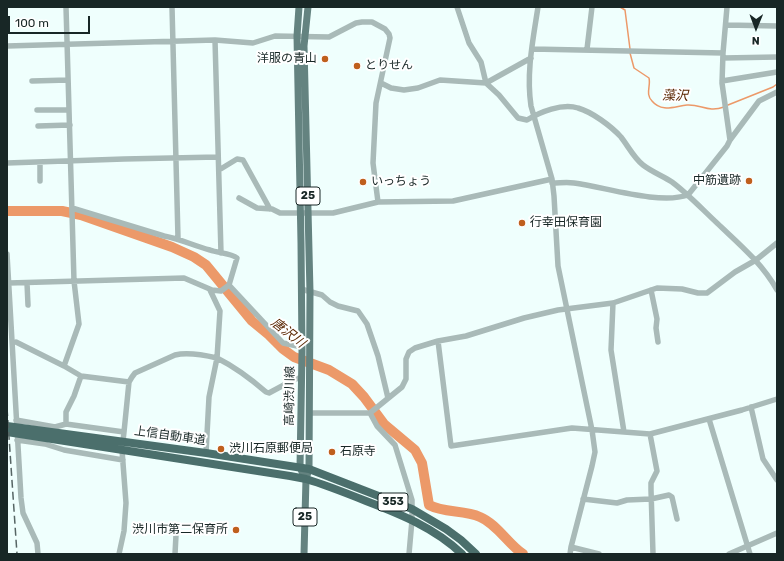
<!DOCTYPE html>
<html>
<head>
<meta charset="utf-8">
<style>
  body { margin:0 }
  #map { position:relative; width:784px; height:561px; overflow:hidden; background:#effffd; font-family:Rubik,sans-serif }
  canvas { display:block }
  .frame { position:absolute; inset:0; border:8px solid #182726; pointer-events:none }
  .north { position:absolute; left:736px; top:8px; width:40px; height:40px; -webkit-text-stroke:3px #fff; paint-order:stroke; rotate:181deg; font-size:11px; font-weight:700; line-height:16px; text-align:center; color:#182726 }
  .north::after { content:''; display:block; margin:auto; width:14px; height:18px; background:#182726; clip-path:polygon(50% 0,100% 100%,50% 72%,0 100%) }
  .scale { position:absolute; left:8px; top:16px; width:82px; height:18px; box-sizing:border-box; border:2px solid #182726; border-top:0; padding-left:5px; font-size:12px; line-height:14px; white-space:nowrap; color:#182726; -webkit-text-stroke:3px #fff; paint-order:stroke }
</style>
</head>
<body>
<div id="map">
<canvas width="784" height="561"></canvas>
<div class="frame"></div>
<div class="north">N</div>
<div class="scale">100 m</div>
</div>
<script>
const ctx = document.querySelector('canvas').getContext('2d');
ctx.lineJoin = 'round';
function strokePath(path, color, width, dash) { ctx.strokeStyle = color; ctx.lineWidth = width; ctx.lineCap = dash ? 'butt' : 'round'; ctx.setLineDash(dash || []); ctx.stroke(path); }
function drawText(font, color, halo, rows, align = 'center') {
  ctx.font = font + ' Rubik,"Noto Sans JP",sans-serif'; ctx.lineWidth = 4; ctx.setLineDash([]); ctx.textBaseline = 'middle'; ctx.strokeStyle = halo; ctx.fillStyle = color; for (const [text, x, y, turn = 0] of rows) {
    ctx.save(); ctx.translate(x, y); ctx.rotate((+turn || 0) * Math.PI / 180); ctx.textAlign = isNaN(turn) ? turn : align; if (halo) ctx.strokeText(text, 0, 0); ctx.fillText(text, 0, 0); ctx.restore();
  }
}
const stream = new Path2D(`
  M620,7L625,10L630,49
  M630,53L634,68L649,78C651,86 645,94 652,101C662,113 675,106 687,105C701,104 708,113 724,107
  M728,105L773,87L777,84`);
const river = new Path2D(`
  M7,211H62L81,215L172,247L194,257L206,265L252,321L269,335L283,349L294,357L329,370L352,384L364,397L384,424L415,450L422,463L429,505C444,513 464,510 480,517C497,524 508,544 523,554`);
const minor = new Path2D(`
  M66,7L74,281L79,324L64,366L81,376L74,396L66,412V424
  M172,7L178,238
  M457,7L469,43L481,62L486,83L531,58
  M538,7C533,40 526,73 531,106L552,179L554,196L558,266L592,430L595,452L592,466L571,547L570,554
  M726,25L777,26
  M215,40L221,253
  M7,46L215,40L253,43L275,36L329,37L356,23L362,22H372L385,29L389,34L390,38L376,103L373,163L378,202
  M532,49L723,53
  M587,49L592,7
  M723,58L777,57
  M32,81L68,80
  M722,81L777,72
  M381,83L391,88L404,90L418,88L440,80L486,83L499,95L518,118L527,120C540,112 562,103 578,108C592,112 611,126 621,137C628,146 634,158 643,165C652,172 663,176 672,182C688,194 702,209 717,223C739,244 762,263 777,290
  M37,110H69
  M38,126L70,125
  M730,140L759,101L777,92
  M40,162V181
  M7,163L124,159L218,157
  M219,170L237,159L243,160L270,209
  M552,183C560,183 567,182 574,183C605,187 659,205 688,195L727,146L730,140L722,83L723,53L727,7
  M239,198L257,208L272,209L280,213H333L378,202L453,201L552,179
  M7,254L21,498L23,513L37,543L38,554
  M9,283L184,278L212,290L221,291L229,285L237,258C231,253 218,253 210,250C194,246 181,239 164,236L72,208
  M27,283L28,305
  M229,285L283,343L302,347
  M301,289L322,295L330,302L338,306L358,311L367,324L378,356L388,398
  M210,290L220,311L217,358C235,367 251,379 266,392L269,393L295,379L301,378
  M651,290L657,319L656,328L658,342
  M613,303L611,350L624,432
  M438,341L451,446L572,428L650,434L742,410L777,399
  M16,342L64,366
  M81,376L129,382
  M751,407L763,459L777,480
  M309,413H370L402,387L406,379V359L409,352L415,348L438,341L466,336L524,318L558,310L613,303L657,288L682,289L698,293H707L735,272L756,260L777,243
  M370,413L377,426L395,445L412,500V520L409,554
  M709,419L750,554
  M16,420L55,427L66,424L124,432L122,450L126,503L124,531L119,554
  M124,432L129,382L132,377L135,373L175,355C188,352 204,355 217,358L209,397L206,453
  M650,434L657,471L651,483V490L653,554
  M17,440L45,444L64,450L123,460
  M583,499L617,503L627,500L651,499L669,495L672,497L677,519
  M571,547L599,554
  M175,554L176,535
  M729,554L777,533`);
const major = new Path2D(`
  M299,7L297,36L301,243L302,352L300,467L302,472
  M304,554L306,479L309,469L310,292L304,46L308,7`);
const highway = new Path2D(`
  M7,426L206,453L309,469L412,509L446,529L461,540L476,554
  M7,432L290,476L306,479C326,485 346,493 366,501C400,514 435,528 462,554`);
const rail = new Path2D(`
  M7,408L17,554`);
const markers = [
  [325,59,4,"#bf5f1d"],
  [357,66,4,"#bf5f1d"],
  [749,181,4,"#bf5f1d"],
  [363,182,4,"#bf5f1d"],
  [522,223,4,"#bf5f1d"],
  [221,449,4,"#bf5f1d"],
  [332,452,4,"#bf5f1d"],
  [236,530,4,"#bf5f1d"]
];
const shields = [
  [308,196,24],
  [393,502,30],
  [305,517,24]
];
const shieldNames = [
  ["25",308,196],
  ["353",393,502],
  ["25",305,517]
];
const poiNames = [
  ["洋服の青山",317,59,"right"],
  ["とりせん",365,66],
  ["中筋遺跡",741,181,"right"],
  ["いっちょう",371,182],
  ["行幸田保育園",530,223],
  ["渋川石原郵便局",229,449],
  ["石原寺",340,452],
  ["渋川市第二保育所",228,530,"right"]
];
const streetNames = [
  ["高崎渋川線",290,396,-89],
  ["上信自動車道",170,436,8]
];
const waterNames = [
  ["藻沢",675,96,1],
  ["唐沢川",288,333,38]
];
strokePath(stream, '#ec9969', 1.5);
strokePath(river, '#ec9969', 10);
strokePath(minor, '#a9bab8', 5.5);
strokePath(major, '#648380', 7);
strokePath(highway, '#4b6f6c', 8);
strokePath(rail, '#566564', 1.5, [8, 4]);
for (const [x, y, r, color] of markers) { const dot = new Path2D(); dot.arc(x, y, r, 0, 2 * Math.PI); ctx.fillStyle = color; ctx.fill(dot); strokePath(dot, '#fff', 1.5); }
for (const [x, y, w] of shields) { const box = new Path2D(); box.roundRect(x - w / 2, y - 9, w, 18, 3); ctx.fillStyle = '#fff'; ctx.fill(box); strokePath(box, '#182726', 1); }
drawText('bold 11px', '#182726', null, shieldNames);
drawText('12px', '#182726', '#fff', poiNames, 'left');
drawText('12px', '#182726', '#fff', streetNames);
drawText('italic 13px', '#592500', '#fff', waterNames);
</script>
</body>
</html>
